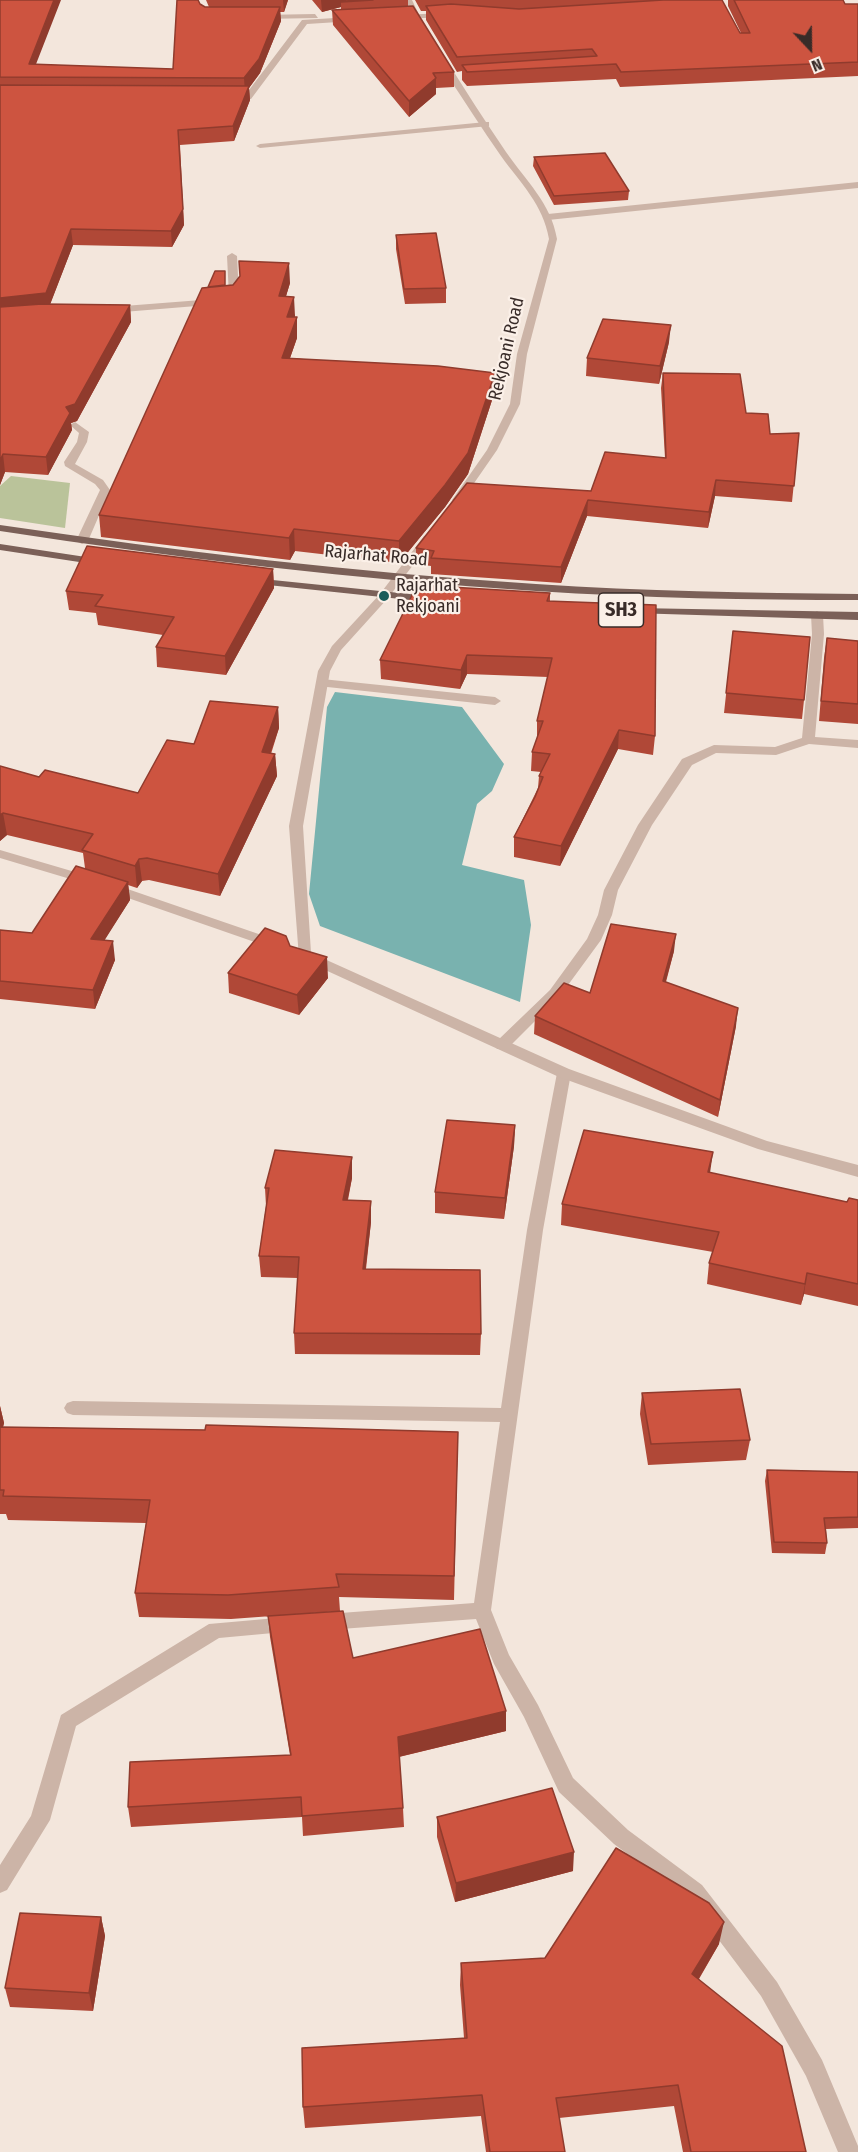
<!DOCTYPE html>
<html>
<head>
<meta charset="utf-8">
<style>
  body { margin:0 }
  #map { position:relative; width:858px; height:2152px; overflow:hidden; background:#f3e6dc; font-family:"Fira Sans Condensed",sans-serif }
  canvas { display:block }
  .north { position:absolute; left:780px; top:18px; width:60px; height:60px; -webkit-text-stroke:4px #fbf0e8; paint-order:stroke; rotate:158deg; font-size:16px; font-weight:700; line-height:24px; text-align:center; color:#382b28 }
  .north::after { content:''; display:block; margin:auto; width:21px; height:27px; background:#382b28; clip-path:polygon(50% 0,100% 100%,50% 72%,0 100%) }
</style>
</head>
<body>
<div id="map">
<canvas width="858" height="2152"></canvas>
<div class="north">N</div>
</div>
<script>
const ctx = document.querySelector('canvas').getContext('2d');
ctx.lineJoin = 'round';
function paint(path, color) { ctx.fillStyle = color; ctx.fill(path, 'evenodd'); }
function strokePath(path, color, width, dash) { ctx.strokeStyle = color; ctx.lineWidth = width; ctx.lineCap = dash ? 'butt' : 'round'; ctx.setLineDash(dash || []); ctx.stroke(path); }
function drawText(font, color, halo, rows, align = 'center') {
  ctx.font = font + ' "Fira Sans Condensed",sans-serif'; ctx.lineWidth = 4.5; ctx.setLineDash([]); ctx.textBaseline = 'middle'; ctx.strokeStyle = halo; ctx.fillStyle = color; for (const [text, x, y, turn = 0] of rows) {
    ctx.save(); ctx.translate(x, y); ctx.rotate((+turn || 0) * Math.PI / 180); ctx.textAlign = isNaN(turn) ? turn : align; if (halo) ctx.strokeText(text, 0, 0); ctx.fillText(text, 0, 0); ctx.restore();
  }
}
const green = new Path2D(`
  M11,476L70,483L65,528L0,518V486Z`);
const water = new Path2D(`
  M335,692L462,707L504,764L492,791L477,804L462,865L524,880L531,925L520,1002L320,926L309,894L327,707Z`);
const minor = new Path2D(`
  M447,13L450,17L399,19L395,17L399,15Z
  M315,14L318,18L261,19L257,17L261,15Z
  M351,17L354,21L307,24L251,99L232,98L228,96L232,94H246L302,20Z
  M486,122H489V126L260,148L256,146L260,144Z
  M858,182V188L548,220L544,217L548,214Z
  M232,253L237,256L239,296L233,303L111,313L106,310L111,307L227,298L229,296L227,256Z
  M75,422L89,432L87,442L75,464L103,480L110,490L88,541L82,544L76,541L100,490L95,484L65,466L64,462L77,442L79,433L70,425Z
  M817,611L823,615L824,634L815,737L858,740V748L809,744L776,755L716,753L692,765L652,825L618,890L612,915L601,940L560,996L507,1049H497L495,1045L497,1041L550,990L587,939L598,915L604,890L638,825L682,759L714,745L775,747L802,738L812,634L811,615Z
  M322,679L495,697L501,701L495,705L318,686V680Z
  M564,1068L571,1073L543,1230L491,1610L509,1655L538,1705L573,1778L628,1830L702,1885L777,1982L822,2060L858,2146V2152H838L806,2076L761,1996L688,1899L614,1844L559,1792L524,1717L494,1664L476,1619L327,1630L320,1628L318,1622L320,1616L327,1614L474,1603L500,1422L73,1415L67,1413L64,1408L67,1403L73,1401L501,1408L527,1230L557,1073Z
  M288,1617L295,1619L297,1625L295,1631L219,1638L76,1726L50,1820L7,1890L0,1893V1865L31,1816L61,1715L209,1624Z`);
const tertiary = new Path2D(`
  M404,0H412L424,25H418Z
  M439,58H445C465,90 485,121 506,152C526,181 551,203 557,239L527,354L520,404L497,450L461,502L457,503L452,500L487,450L510,404L517,354L549,239C543,204 521,184 501,156C482,129 464,100 445,72Z
  M428,535L434,538L432,540L388,598L341,650L330,671L303,826L311,953L569,1069L767,1141L858,1165V1177L758,1149L559,1077L299,958L289,826L318,671L332,646L380,594L424,536Z
  M0,850L92,877L94,880L87,884L0,858Z
  M110,883L279,941L281,944L279,947H269L105,890L103,887L105,884Z`);
const primary = new Path2D(`
  M0,525C178,551 357,573 536,584C643,591 751,593 858,594V600C751,600 643,598 536,591C357,580 178,558 0,531Z
  M0,544L99,559L105,562L99,565L0,550Z
  M253,578L429,596L435,599L429,602L249,583V579Z
  M636,608L858,612V620L632,613V609Z`);
const wall = new Path2D(`
  M0,0L36,65L173,69L200,4L205,7H209L206,0H288L284,12H280L281,21L260,73L249,88L250,100L234,141L180,145L184,225L172,247L73,245L50,304L130,305L131,322L77,421L71,423L72,430L48,475L5,472L0,485Z
  M312,0H408V6L454,72V87L436,88V94L409,117L333,25L332,10H341V7L322,12Z
  M415,0H722L740,33H741L728,6V0H843L845,4H858V76L620,87L616,79L467,86L462,80V71L457,72L426,20V11H421Z
  M534,157L629,191L628,200L554,205L533,166Z
  M396,235L446,288V303L405,304L396,249Z
  M290,283L286,296L295,316L297,338L290,358L495,373L494,394L468,474L445,507L399,563L295,551L290,560L101,537L99,515L226,285Z
  M669,342L659,384L586,376L587,358Z
  M663,373L746,413L770,434L799,433L792,502L715,496L708,528L587,516L561,583L431,574V566L416,564V548L591,491L665,458L661,388Z
  M273,569L274,588L226,675L157,667L156,647L163,635L98,625L96,613L69,610L66,591Z
  M550,593V601L655,736L653,755L618,749L560,866L514,857V837L538,788L539,776L541,772L531,771L532,752L537,739V721L548,677L467,674L460,689L381,679L380,660Z
  M733,631L804,700L802,719L724,713Z
  M827,638L858,641V724L819,721L824,658Z
  M278,707L279,728L271,754H275L277,776L220,896L149,880L142,881L137,888L128,885L130,900L104,940L115,960L95,1009L0,999V930L32,933L85,868L83,853L7,835L0,841V766L39,777L138,793L194,744Z
  M290,946L328,978L299,1015L229,993L228,973Z
  M674,951L666,982L736,1026L718,1117L534,1034L535,1016L590,993Z
  M515,1125L514,1146L504,1219L435,1213V1192Z
  M352,1157V1178L348,1200L371,1201V1222L366,1269L481,1334L480,1355L295,1354L294,1333L298,1278L261,1277L259,1256L266,1206L265,1188Z
  M710,1173L847,1202L858,1200V1306L804,1294L801,1305L707,1284L709,1263L713,1252L561,1225L562,1204Z
  M642,1393L750,1440L746,1460L648,1465L640,1414Z
  M0,1406L4,1423L3,1427L205,1430L458,1432L454,1600L339,1597L340,1611L231,1619L139,1617L135,1593L146,1523L8,1520L6,1514H0Z
  M767,1470L858,1472V1528L826,1529L827,1543L825,1554L772,1553L765,1481Z
  M268,1616L353,1658L506,1711V1731L399,1757L403,1808L404,1827L303,1836L302,1817L131,1827L128,1807L290,1755L270,1637Z
  M437,1817L573,1871L455,1902L437,1837Z
  M101,1917L105,1936L93,2011L10,2007L5,1988Z
  M719,1944L699,1979L806,2152H683L674,2106L559,2118L565,2152H486L481,2116L305,2128L303,2107L464,2038L460,1985L461,1963L545,1958Z`);
const shadedWall = new Path2D(`
  M54,0H61L31,77L29,64Z
  M283,0H288L284,12Z
  M321,0H346L341,2V7L322,12Z
  M280,7L281,21L260,73L249,88L250,100L234,141L233,126L245,93L244,78Z
  M436,78V94L409,117V101Z
  M178,130L184,225L172,247L171,231Z
  M71,229L73,245L48,310L0,314V298Z
  M289,263L290,283L280,316L279,296Z
  M294,297L295,316L288,337L287,317Z
  M130,305L131,322L77,421L71,423L72,430L48,475L46,457L66,407Z
  M297,317V338L283,378L282,358Z
  M671,325L669,342L659,384L660,366Z
  M495,373L494,394L468,474L445,507L399,563V541Z
  M3,454L5,472L0,485V461Z
  M716,480L715,496L708,528L709,512Z
  M588,500L587,516L561,583V567Z
  M294,529L295,551L290,560L289,538Z
  M273,569L274,588L226,675L225,656Z
  M467,655V674L460,689L461,670Z
  M278,707L279,728L263,774L262,752Z
  M619,730L618,749L560,866L561,846Z
  M275,754L277,776L220,896L218,874Z
  M3,813L7,835L0,841V815Z
  M139,859L142,881L137,888L135,866Z
  M128,882L130,900L94,957L91,939Z
  M676,934L674,951L661,998L663,981Z
  M113,941L115,960L95,1009L93,990Z
  M327,957L328,978L299,1015L297,995Z
  M738,1008L736,1026L718,1117L720,1100Z
  M515,1125L514,1146L504,1219L505,1198Z
  M713,1152L710,1173L708,1172Z
  M352,1157V1178L343,1221V1200Z
  M371,1201V1222L363,1290V1269Z
  M807,1273L804,1294L801,1305L805,1284Z
  M0,1406L4,1423L0,1439Z
  M506,1711V1731L398,1757V1737Z
  M574,1852L573,1871L455,1902L456,1883Z
  M101,1917L105,1936L93,2011L89,1993Z
  M724,1922L719,1944L689,1995L692,1974Z`);
const building = new Path2D(`
  M0,0H54L29,64L173,69L177,0H198L200,4L205,7H280L259,59L244,78L0,77Z
  M346,0H373L341,2Z
  M663,0H722L740,33H750L734,0H843L845,4H858V62L621,72L616,64L467,72L462,65L597,56L592,49L457,57L426,6L451,4L519,9Z
  M413,6L454,72L433,73L436,78L409,101L332,10Z
  M0,85L249,86L233,126L178,130L183,209L171,231L71,229L46,293L0,298Z
  M605,153L629,191L554,196L534,157Z
  M436,233L446,288L404,289L396,235Z
  M239,261L289,263L279,296L294,297L287,317H297L282,358L438,366L495,373L468,453L445,485L399,541L294,529L289,538L99,515L202,288L233,285L240,276Z
  M215,271H225V285L208,287Z
  M42,304L130,305L75,404L66,407L70,413L46,457L3,454L0,461V307Z
  M603,319L671,325L660,366L587,358Z
  M663,373L740,374L746,413L768,414L770,434L799,433L794,486L716,480L709,512L588,500L561,567L431,558L434,551L416,548L467,483L591,491L605,452L666,458Z
  M87,546L273,569L225,656L156,647L174,617L95,606L103,595L66,591Z
  M417,585L550,593L547,601L656,605L655,736L619,730L561,846L514,837L535,797L543,777L539,776L550,754L532,752L543,721H537L552,658L467,655L461,670L380,660Z
  M733,631L810,637L804,700L726,693Z
  M827,638L858,641V704L821,701Z
  M210,701L278,707L262,752L275,754L218,874L147,858L139,859L135,866L82,850L93,834L3,813L0,815V766L39,777L45,770L138,793L167,740L194,744Z
  M76,866L128,882L91,939L113,941L93,990L0,981V930L32,933Z
  M611,924L676,934L663,981L738,1008L720,1100L535,1016L564,983L590,993Z
  M265,928L286,936L290,946L327,957L297,995L228,973Z
  M447,1120L515,1125L505,1198L435,1192Z
  M584,1130L713,1152L708,1172L847,1202L849,1198L858,1200V1284L807,1273L805,1284L709,1263L719,1232L562,1204Z
  M275,1150L352,1157L343,1200L371,1201L363,1269L480,1270L481,1334L294,1333L299,1257L259,1256L269,1188H265Z
  M740,1389L750,1440L651,1444L642,1393Z
  M206,1425L458,1432L454,1576L336,1574L339,1587L228,1595L135,1593L150,1500L3,1496L4,1490H0V1427L205,1430Z
  M767,1470L858,1472V1517L824,1518L827,1543L774,1542Z
  M343,1611L353,1658L480,1629L506,1711L398,1737L403,1808L302,1816L301,1797L128,1807L130,1762L291,1755L268,1616Z
  M552,1788L574,1852L456,1883L437,1817Z
  M616,1848L709,1903L724,1922L692,1974L782,2046L806,2152H691L678,2085L556,2098L565,2152H490L482,2095L303,2107L302,2048L467,2038L461,1963L545,1958Z
  M20,1913L101,1917L89,1993L5,1988Z`);
const markers = [
  [384,596,6,"#1b5c5a"]
];
const farStreetnames = [
  ["Rekjoani Road",507,349,-77],
  ["Rajarhat Road",376,556,5]
];
const farPoinames = [
  ["Rajarhat",396,586],
  ["Rekjoani",396,607]
];
const shields = [
  [621,610,45]
];
const shieldNames = [
  ["SH3",621,610]
];
paint(green, '#bac39a');
paint(water, '#79b2af');
paint(minor, '#ccb4a7');
paint(tertiary, '#ccb4a7');
paint(primary, '#7b6058');
paint(wall, '#b04837');
paint(shadedWall, '#903b2d');
paint(building, '#cd5440');
strokePath(building, '#903b2d', 1.5);
for (const [x, y, r, color] of markers) { const dot = new Path2D(); dot.arc(x, y, r, 0, 2 * Math.PI); ctx.fillStyle = color; ctx.fill(dot); strokePath(dot, '#fbf0e8', 2); }
drawText('18px', '#382b28', '#fbf0e8', farStreetnames);
drawText('18px', '#382b28', '#fbf0e8', farPoinames, 'left');
for (const [x, y, w] of shields) { const box = new Path2D(); box.roundRect(x - w / 2, y - 17, w, 34, 4.5); ctx.fillStyle = '#fbf0e8'; ctx.fill(box); strokePath(box, '#382b28', 1.5); }
drawText('bold 20px', '#382b28', null, shieldNames);
</script>
</body>
</html>
